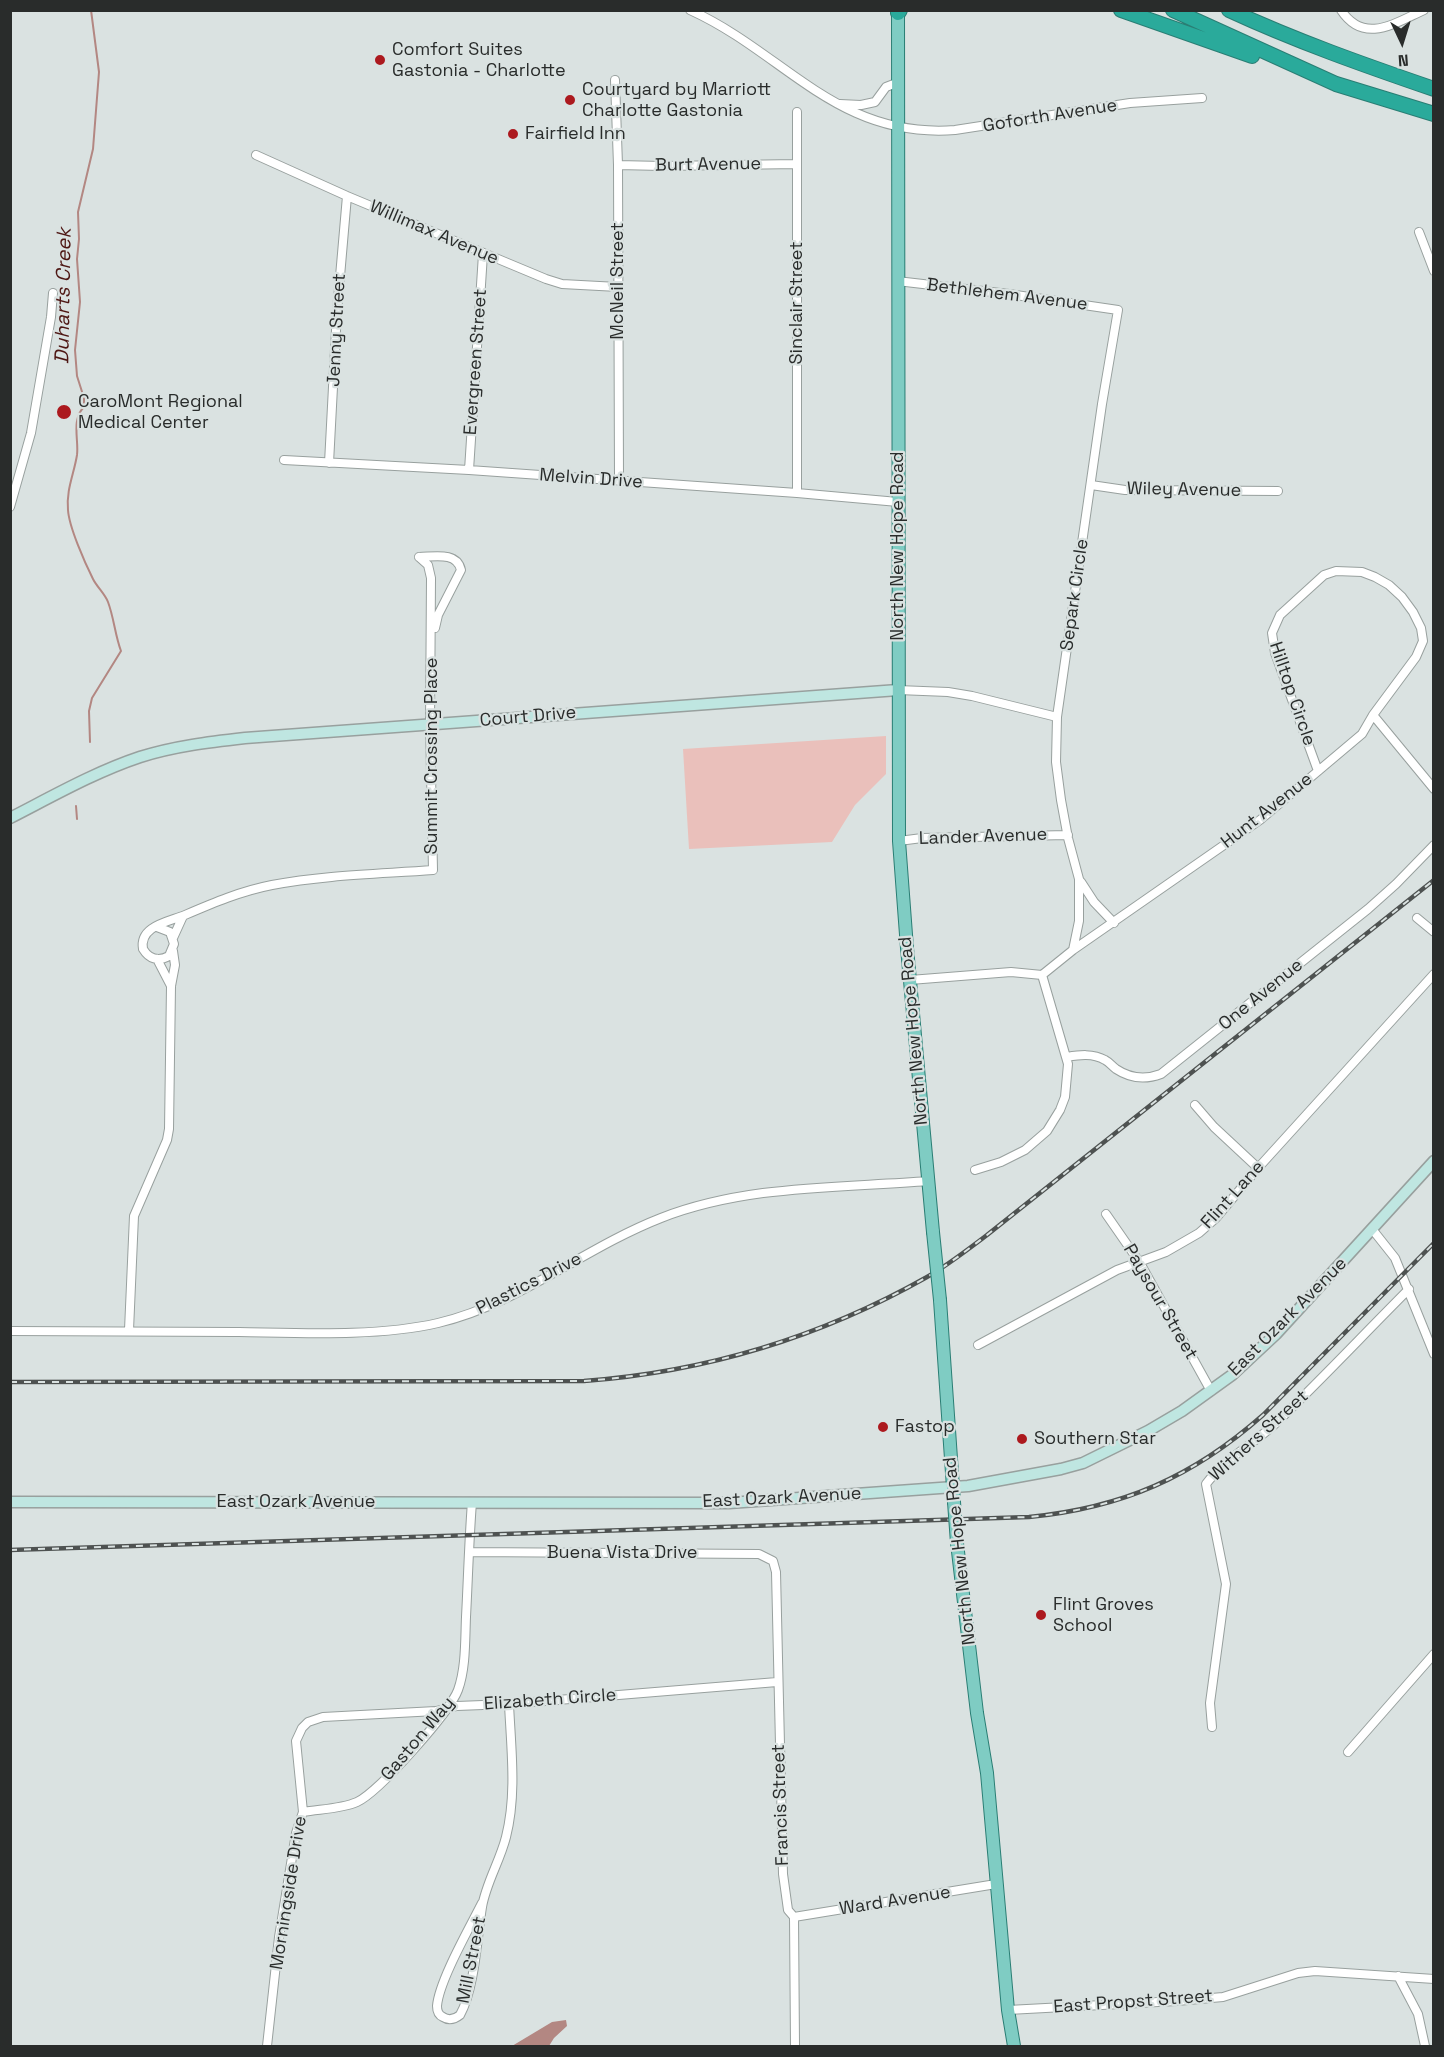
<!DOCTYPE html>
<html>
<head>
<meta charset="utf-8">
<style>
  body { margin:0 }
  #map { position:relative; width:1444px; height:2057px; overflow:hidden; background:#dae2e1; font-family:"Space Grotesk",sans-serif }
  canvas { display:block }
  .frame { position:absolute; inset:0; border:12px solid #292c2b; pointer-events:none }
  .north { position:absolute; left:1372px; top:12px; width:60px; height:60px; -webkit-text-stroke:4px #dae2e1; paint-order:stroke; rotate:176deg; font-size:16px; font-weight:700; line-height:24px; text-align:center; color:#292c2b }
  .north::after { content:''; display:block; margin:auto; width:21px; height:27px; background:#292c2b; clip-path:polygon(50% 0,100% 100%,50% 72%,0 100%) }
</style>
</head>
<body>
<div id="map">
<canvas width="1444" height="2057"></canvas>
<div class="frame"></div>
<div class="north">N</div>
</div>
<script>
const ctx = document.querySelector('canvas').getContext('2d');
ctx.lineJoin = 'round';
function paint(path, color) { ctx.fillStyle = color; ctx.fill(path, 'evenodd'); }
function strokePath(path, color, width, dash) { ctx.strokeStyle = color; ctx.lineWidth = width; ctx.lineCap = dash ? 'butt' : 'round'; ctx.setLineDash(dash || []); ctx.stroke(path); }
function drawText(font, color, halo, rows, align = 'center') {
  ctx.font = font + ' "Space Grotesk",sans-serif'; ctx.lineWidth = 4.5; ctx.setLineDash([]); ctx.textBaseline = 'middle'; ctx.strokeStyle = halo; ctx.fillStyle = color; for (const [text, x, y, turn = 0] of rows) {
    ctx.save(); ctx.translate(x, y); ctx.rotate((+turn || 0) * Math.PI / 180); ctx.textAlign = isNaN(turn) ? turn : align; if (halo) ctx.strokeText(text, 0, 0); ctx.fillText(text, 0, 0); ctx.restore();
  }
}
const green = new Path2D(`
  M886,736V774L855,805L832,842L689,849L683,749Z`);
const water = new Path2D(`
  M566,2020L567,2026L554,2038L549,2046H512L552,2022Z`);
const stream = new Path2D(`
  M90,742L89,711L92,698L121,651C115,635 114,618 108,602C105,594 97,587 93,579C85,563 69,527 68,510C66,490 74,474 77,455C79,440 71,420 84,407V398L77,376L75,350L80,302L77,259L79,239L78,212L93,149L99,72L91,10
  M76,806L77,819`);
const street = new Path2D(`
  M690,10C785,53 837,139 955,130L1130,103L1202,98
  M1341,10C1364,45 1395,23 1424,10
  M615,80L618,165L619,481
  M840,104L861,105L875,102L886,87L899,82
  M797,112V493
  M256,155L347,196L546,279L562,284L618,287
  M618,165L662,166L797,164
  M1419,232L1434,271
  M897,281L1009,294L1118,310L1102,404L1057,717L1056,762L1061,800L1068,838L1079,879V921L1073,950L1042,975
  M284,460L469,470L797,493L898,502
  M329,463L337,311L347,196
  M469,470L483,254
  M1091,485L1125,490L1278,491
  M10,507L31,433L51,317L53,293
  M419,557C433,557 457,551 461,570L438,615L435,628
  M898,690L948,692L972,696L1057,717
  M1373,715L1434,789
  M899,841L922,838L1068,835
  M1081,882L1094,902L1114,923
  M1417,918L1434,932
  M157,927L170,932L174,944L169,956C158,962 149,959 143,949C139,926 168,922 185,915C213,903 241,891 272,885C324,875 379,874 433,870L430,725L431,578L428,565L419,557
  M173,938L183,916
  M1073,950L1260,820L1362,734L1373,715L1416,657L1423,641L1421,628L1413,612L1402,597L1389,585L1375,577L1362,572L1336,571L1324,575L1280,615L1272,633L1275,653L1318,771
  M157,959L171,986
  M910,980L1011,972L1042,975
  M1067,1057C1079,1055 1093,1053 1105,1060C1109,1062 1112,1066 1116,1069C1131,1079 1145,1080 1161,1074L1368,909L1396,884L1434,845
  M1195,1105L1214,1127L1258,1168
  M975,1170L1001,1162L1025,1150L1047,1131L1060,1110L1065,1097L1068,1064L1042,975
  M1106,1214L1140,1263L1211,1391
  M1372,1229L1395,1258L1434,1354
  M129,1330L134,1216L167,1140L169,1129L171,986L175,965L173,951
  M10,1331C87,1331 163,1331 239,1332C301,1333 377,1337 438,1323C519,1304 584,1248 661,1218C745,1185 839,1188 928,1181
  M978,1345L1117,1270L1166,1252L1199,1233L1216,1218L1258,1168L1434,974
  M469,1552L759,1554L773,1561L776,1572L783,1874L788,1910L794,1917L795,2046
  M1212,1727L1210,1703L1226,1584L1206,1484C1224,1460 1253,1444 1275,1424C1321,1380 1364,1334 1409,1289
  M1348,1752L1434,1654
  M303,1812C320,1809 341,1809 357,1802C379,1792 450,1712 458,1690C466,1668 465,1640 466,1617C468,1579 469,1541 472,1502
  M482,1903C470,1927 439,1981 437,2006C437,2011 438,2015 443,2017C449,2021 455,2019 460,2015C475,1988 477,1938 482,1907C486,1883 500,1861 506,1837C517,1794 511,1748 509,1704
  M794,1917L996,1884
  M1398,1976L1418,2014L1425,2046
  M1008,2010L1177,2001L1223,1997L1298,1973L1315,1971L1434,1979
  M267,2046L279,1937L296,1833L303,1812L296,1741L302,1728L308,1722L323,1717L436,1711L457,1706L509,1704L777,1682`);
const secondary = new Path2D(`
  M10,818C53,796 95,772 140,757C175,746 210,742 245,738L898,690
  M10,1502L729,1503L968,1486L1061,1469L1083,1463L1148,1431L1182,1411L1232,1375L1276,1334L1434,1161`);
const primary = new Path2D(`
  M898,10L899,841L907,948L933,1232
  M940,1300L954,1502
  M957,1543L977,1713L987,1773L1008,2010L1014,2046`);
const highway = new Path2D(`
  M1121,10L1252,56
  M1173,10L1336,84L1434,114
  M1229,10C1296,41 1364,65 1434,89
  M898,13L900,10`);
const rail = new Path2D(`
  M10,1382L584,1381C705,1372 821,1337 927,1277C948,1265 967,1250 987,1235L1434,880
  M10,1550L1029,1517C1122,1508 1193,1477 1263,1415L1434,1243`);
const primaryBridge = new Path2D(`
  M933,1232L940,1300
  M954,1502L957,1543`);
const markers = [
  [380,60,6,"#ac191e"],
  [570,100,6,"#ac191e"],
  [513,134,6,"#ac191e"],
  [64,412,8,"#ac191e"],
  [883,1427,6,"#ac191e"],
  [1022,1439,6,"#ac191e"],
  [1041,1615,6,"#ac191e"]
];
const poiNames = [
  ["Comfort Suites",392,50],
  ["Gastonia - Charlotte",392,71],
  ["Courtyard by Marriott",582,90],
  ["Charlotte Gastonia",582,111],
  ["Fairfield Inn",525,134],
  ["CaroMont Regional",78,402],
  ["Medical Center",78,423],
  ["Fastop",895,1427],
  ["Southern Star",1034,1439],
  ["Flint Groves",1053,1605],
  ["School",1053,1626]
];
const streetNames = [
  ["Goforth Avenue",1050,116,-9],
  ["Burt Avenue",708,165,-1],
  ["Willimax Avenue",434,233,23],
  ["McNeil Street",618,281,-90],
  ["Bethlehem Avenue",1007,295,7],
  ["Sinclair Street",797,303,-90],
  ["Jenny Street",337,330,-87],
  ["Evergreen Street",476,362,-86],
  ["Melvin Drive",591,479,4],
  ["Wiley Avenue",1184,490,1],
  ["North New Hope Road",898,546,-90],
  ["Separk Circle",1075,595,-82],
  ["Hilltop Circle",1292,694,71],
  ["Court Drive",528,717,-5],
  ["Summit Crossing Place",432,756,-90],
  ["Hunt Avenue",1267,811,-38],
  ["Lander Avenue",983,837,-2],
  ["One Avenue",1261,995,-39],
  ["North New Hope Road",914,1031,-95],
  ["Flint Lane",1233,1195,-48],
  ["Plastics Drive",529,1284,-27],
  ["Paysour Street",1160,1302,60],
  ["East Ozark Avenue",1288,1317,-45],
  ["Withers Street",1259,1436,-42],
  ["East Ozark Avenue",782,1498,-3],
  ["East Ozark Avenue",296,1502],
  ["North New Hope Road",960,1551,-96],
  ["Buena Vista Drive",622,1553],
  ["Elizabeth Circle",550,1700,-4],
  ["Gaston Way",418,1739,-50],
  ["Francis Street",781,1805,-92],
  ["Morningside Drive",289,1893,-81],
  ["Ward Avenue",895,1901,-9],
  ["Mill Street",472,1960,-79],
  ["East Propst Street",1133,2002,-4]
];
const waterNames = [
  ["Duharts Creek",64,296,-89]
];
paint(green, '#eac0bb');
paint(water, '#b38782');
strokePath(stream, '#b38782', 2);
strokePath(street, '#98a09e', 10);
strokePath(secondary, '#98a09e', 13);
strokePath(primary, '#2a7e74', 14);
strokePath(highway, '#2a7e74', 16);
strokePath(street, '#fff', 8);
strokePath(secondary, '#bfe6e1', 10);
strokePath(primary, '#7fccc3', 12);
strokePath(highway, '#2aaa9b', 14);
strokePath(rail, '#4e5251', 4.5);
strokePath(rail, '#dae2e1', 2, [7]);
strokePath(primaryBridge, '#2a7e74', 14, []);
strokePath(primaryBridge, '#7fccc3', 12);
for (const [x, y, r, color] of markers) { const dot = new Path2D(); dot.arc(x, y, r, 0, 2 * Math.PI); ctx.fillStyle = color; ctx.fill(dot); strokePath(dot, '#dae2e1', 2); }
drawText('18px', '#292c2b', '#dae2e1', poiNames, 'left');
drawText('18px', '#292c2b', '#dae2e1', streetNames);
drawText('italic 20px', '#4e1714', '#dae2e1', waterNames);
</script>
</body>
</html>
